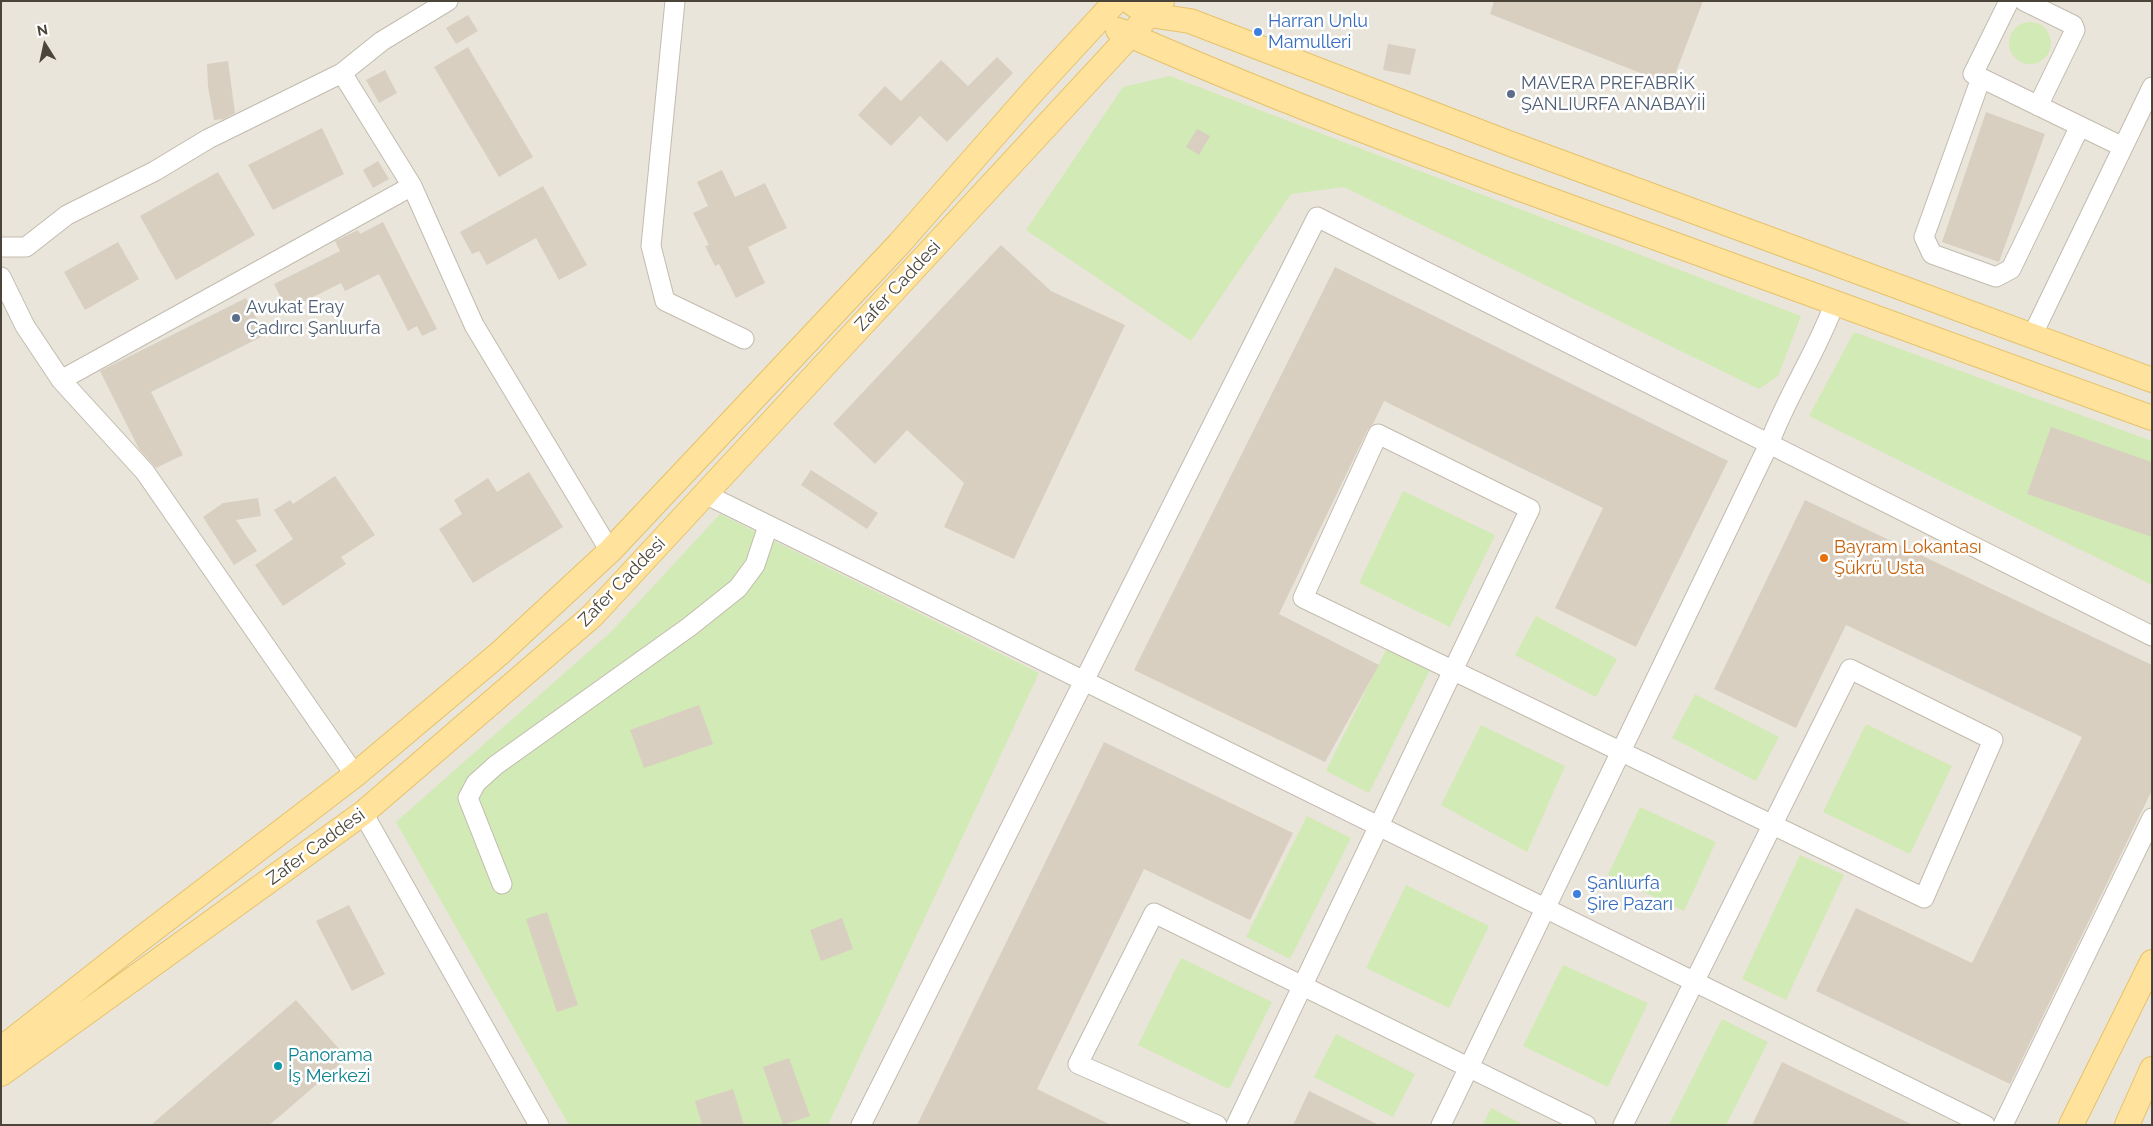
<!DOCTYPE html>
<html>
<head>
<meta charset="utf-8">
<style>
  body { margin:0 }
  #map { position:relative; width:2153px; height:1126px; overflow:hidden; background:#f6f3ec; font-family:Raleway,sans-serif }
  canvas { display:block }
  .frame { position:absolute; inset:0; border:2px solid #4b4439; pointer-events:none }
  .north { position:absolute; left:20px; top:20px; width:50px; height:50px; -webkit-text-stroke:4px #fff; paint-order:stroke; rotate:350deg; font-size:14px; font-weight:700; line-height:20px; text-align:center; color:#4b4439 }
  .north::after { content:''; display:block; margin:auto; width:18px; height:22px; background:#4b4439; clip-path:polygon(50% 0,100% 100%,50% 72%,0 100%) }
</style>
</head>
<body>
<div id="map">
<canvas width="2153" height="1126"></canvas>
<div class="frame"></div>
<div class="north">N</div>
</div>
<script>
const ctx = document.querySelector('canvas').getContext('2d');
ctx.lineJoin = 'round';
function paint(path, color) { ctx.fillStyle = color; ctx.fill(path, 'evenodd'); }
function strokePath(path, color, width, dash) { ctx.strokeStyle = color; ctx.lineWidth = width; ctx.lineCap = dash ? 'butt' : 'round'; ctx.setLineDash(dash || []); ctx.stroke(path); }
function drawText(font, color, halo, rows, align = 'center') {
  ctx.font = font + ' Raleway,sans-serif'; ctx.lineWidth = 5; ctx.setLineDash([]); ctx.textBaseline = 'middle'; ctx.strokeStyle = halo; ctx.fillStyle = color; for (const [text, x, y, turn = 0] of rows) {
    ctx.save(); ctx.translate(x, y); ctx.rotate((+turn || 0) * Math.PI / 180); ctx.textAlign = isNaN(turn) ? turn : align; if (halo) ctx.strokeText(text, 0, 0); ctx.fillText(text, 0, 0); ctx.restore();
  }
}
const residential = new Path2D(`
  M1,1H2152V1125H1Z`);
const green = new Path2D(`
  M2009 43a21 21 0 1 1 42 0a21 21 0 1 1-42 0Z
  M1170,76L1801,316L1778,376L1759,389L1344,187L1291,194L1191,341L1026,230L1123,87Z
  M1854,332L2152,441V585L1809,416Z
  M1403,491L1495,535L1450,627L1359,583Z
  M720,514L1039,673L828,1125H569L396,822L612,631Z
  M1536,616L1617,659L1596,697L1515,655Z
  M1386,650L1430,670L1369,793L1326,771Z
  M1695,694L1779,737L1756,781L1672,738Z
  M1866,724L1952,766L1910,854L1823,812Z
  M1481,725L1565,766L1527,852L1441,805Z
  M1640,807L1716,842L1684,911L1608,875Z
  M1307,816L1351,838L1290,959L1246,937Z
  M1800,855L1844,875L1786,1000L1742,979Z
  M1406,885L1489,926L1449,1008L1366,968Z
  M1181,958L1272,1002L1229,1089L1138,1045Z
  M1563,965L1648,1003L1608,1087L1523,1046Z
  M1722,1019L1768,1042L1726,1125H1669Z
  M1336,1034L1415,1074L1393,1117L1314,1077Z
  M1491,1108L1524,1125H1483Z`);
const building = new Path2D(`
  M1494,1H1703L1671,85L1490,14Z
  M468,15L478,31L456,44L446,28Z
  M1388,44L1416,49L1410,75L1383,70Z
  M468,47L533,157L499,177L434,67Z
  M997,57L1013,73L947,142L920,116L891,146L858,115L885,86L901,101L941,60L968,86Z
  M228,61L235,113L224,119L214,120L208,87L207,64Z
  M385,70L397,93L379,103L366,80Z
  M1986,112L2045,134L1999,262L1942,242Z
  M322,128L344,174L273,210L248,165Z
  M1197,129L1210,136L1199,155L1186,147Z
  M378,161L389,179L373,188L363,170Z
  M722,170L735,197L765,183L787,228L748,247L765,283L736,298L719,264L715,266L705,246L709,245L693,213L708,206L697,182Z
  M218,172L255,235L176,280L140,216Z
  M543,186L587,265L559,280L536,238L487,265L479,251L472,254L460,232Z
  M383,222L437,329L422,336L417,326L408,331L379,274L345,291L341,283L287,310L274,284L340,251L335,241L358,230L360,234Z
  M118,242L139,279L85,310L64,272Z
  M1001,245L1051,291L1125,325L1014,559L944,527L964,483L907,430L875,464L833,424Z
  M1335,267L1728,461L1636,647L1555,608L1603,508L1384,401L1373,424L1368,429L1279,614L1379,665L1325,762L1134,670Z
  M246,298L265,335L151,392L183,455L156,468L139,449L100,371Z
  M2051,427L2152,462V537L2027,494Z
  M811,470L878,513L867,529L801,485Z
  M529,472L563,527L473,583L439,529L462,514L454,500L488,478L497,492Z
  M335,476L375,535L341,557L346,564L283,606L255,565L293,539L274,510L290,500L293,504Z
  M258,498L261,516L236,520L257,551L234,565L203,517L223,503Z
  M1805,500L2152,665V790L2010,1084L1816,991L1856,908L1972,963L2082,737L1846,625L1796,728L1714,689Z
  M699,705L713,744L644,768L630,730Z
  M1104,742L1293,833L1250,920L1144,869L1037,1089L1111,1125H917Z
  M349,905L385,974L352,991L316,921Z
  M547,912L578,1005L557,1012L526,919Z
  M842,918L853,949L821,961L810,930Z
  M296,1000L347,1058L280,1116L269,1125H151Z
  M789,1058L810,1116L783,1125L763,1067Z
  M1782,1062L1913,1125H1752Z
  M733,1089L744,1125H702L695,1101Z
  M1309,1091L1379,1125H1293Z`);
const minor = new Path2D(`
  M675,1L651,246L665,301L744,339
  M2009,1L1973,74L2123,147
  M2024,1L2073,25L2075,30L2038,106
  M342,73L412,186L474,325L610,551
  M1981,78L1924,237L1932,254L1996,277L2011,269L2080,126
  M1,247H26L67,215L155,171L208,139L342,73L382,41L448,1
  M1,277L25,326L61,380L145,472L355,775
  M2032,336L2152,87
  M61,380L412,186
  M705,494L1985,1125
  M363,813L539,1125
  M502,884L468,798L476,783L496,765L689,627L738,588L755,565L768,526
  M861,1125L1317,217L2152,636
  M1217,1125L1078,1064L1154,913L1586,1125
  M1236,1125L1530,509L1378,434L1303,598C1510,698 1717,798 1924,898L1993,740L1850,669L1623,1125
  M1441,1125L1769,444C1787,395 1817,352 1835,302
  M2003,1125L2152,818`);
const major = new Path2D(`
  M1129,1L1149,15L1190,21L1511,144L2152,380
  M1118,30C1292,107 1472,172 1651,236C1818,296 1985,357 2152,418
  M1,1049L133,945L355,775L500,653L610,551L899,244L1035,89L1116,1
  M1,1074L363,813L592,616L1162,1
  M2071,1125L2152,962
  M2127,1125L2152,1069`);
const markers = [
  [1258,32,5,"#3f7fe0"],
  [1511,94,5,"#5c6f8a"],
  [236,318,5,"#5c6f8a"],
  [1824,558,5,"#e8710a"],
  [1577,894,5,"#3f7fe0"],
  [278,1066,5,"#0f9aa8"]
];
const shopNames = [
  ["Harran Unlu",1268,22],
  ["Mamulleri",1268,43],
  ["Şanlıurfa",1587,884],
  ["Şire Pazarı",1587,905]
];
const serviceNames = [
  ["MAVERA PREFABRİK",1521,84],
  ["ŞANLIURFA ANABAYİİ",1521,105],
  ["Avukat Eray",246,308],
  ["Çadırcı Şanlıurfa",246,329]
];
const streetNames = [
  ["Zafer Caddesi",898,286,-47],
  ["Zafer Caddesi",622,582,-46],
  ["Zafer Caddesi",316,847,-36]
];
const foodNames = [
  ["Bayram Lokantası",1834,548],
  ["Şükrü Usta",1834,569]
];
const cultureNames = [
  ["Panorama",288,1056],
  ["İş Merkezi",288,1077]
];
paint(residential, '#eae5da');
paint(green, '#d2eab5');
paint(building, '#d8cfc1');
strokePath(minor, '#c2bbae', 21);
strokePath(major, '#e6c16a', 26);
strokePath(minor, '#fff', 19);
strokePath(major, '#ffe39c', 24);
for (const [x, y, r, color] of markers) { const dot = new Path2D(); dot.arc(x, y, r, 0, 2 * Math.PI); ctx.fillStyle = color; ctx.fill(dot); strokePath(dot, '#fff', 2); }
drawText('18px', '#366cbe', '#fff', shopNames, 'left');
drawText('18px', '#4e5e75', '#fff', serviceNames, 'left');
drawText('18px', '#4b4439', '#fff', streetNames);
drawText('18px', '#c56008', '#fff', foodNames, 'left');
drawText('18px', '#0d838f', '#fff', cultureNames, 'left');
</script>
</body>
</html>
